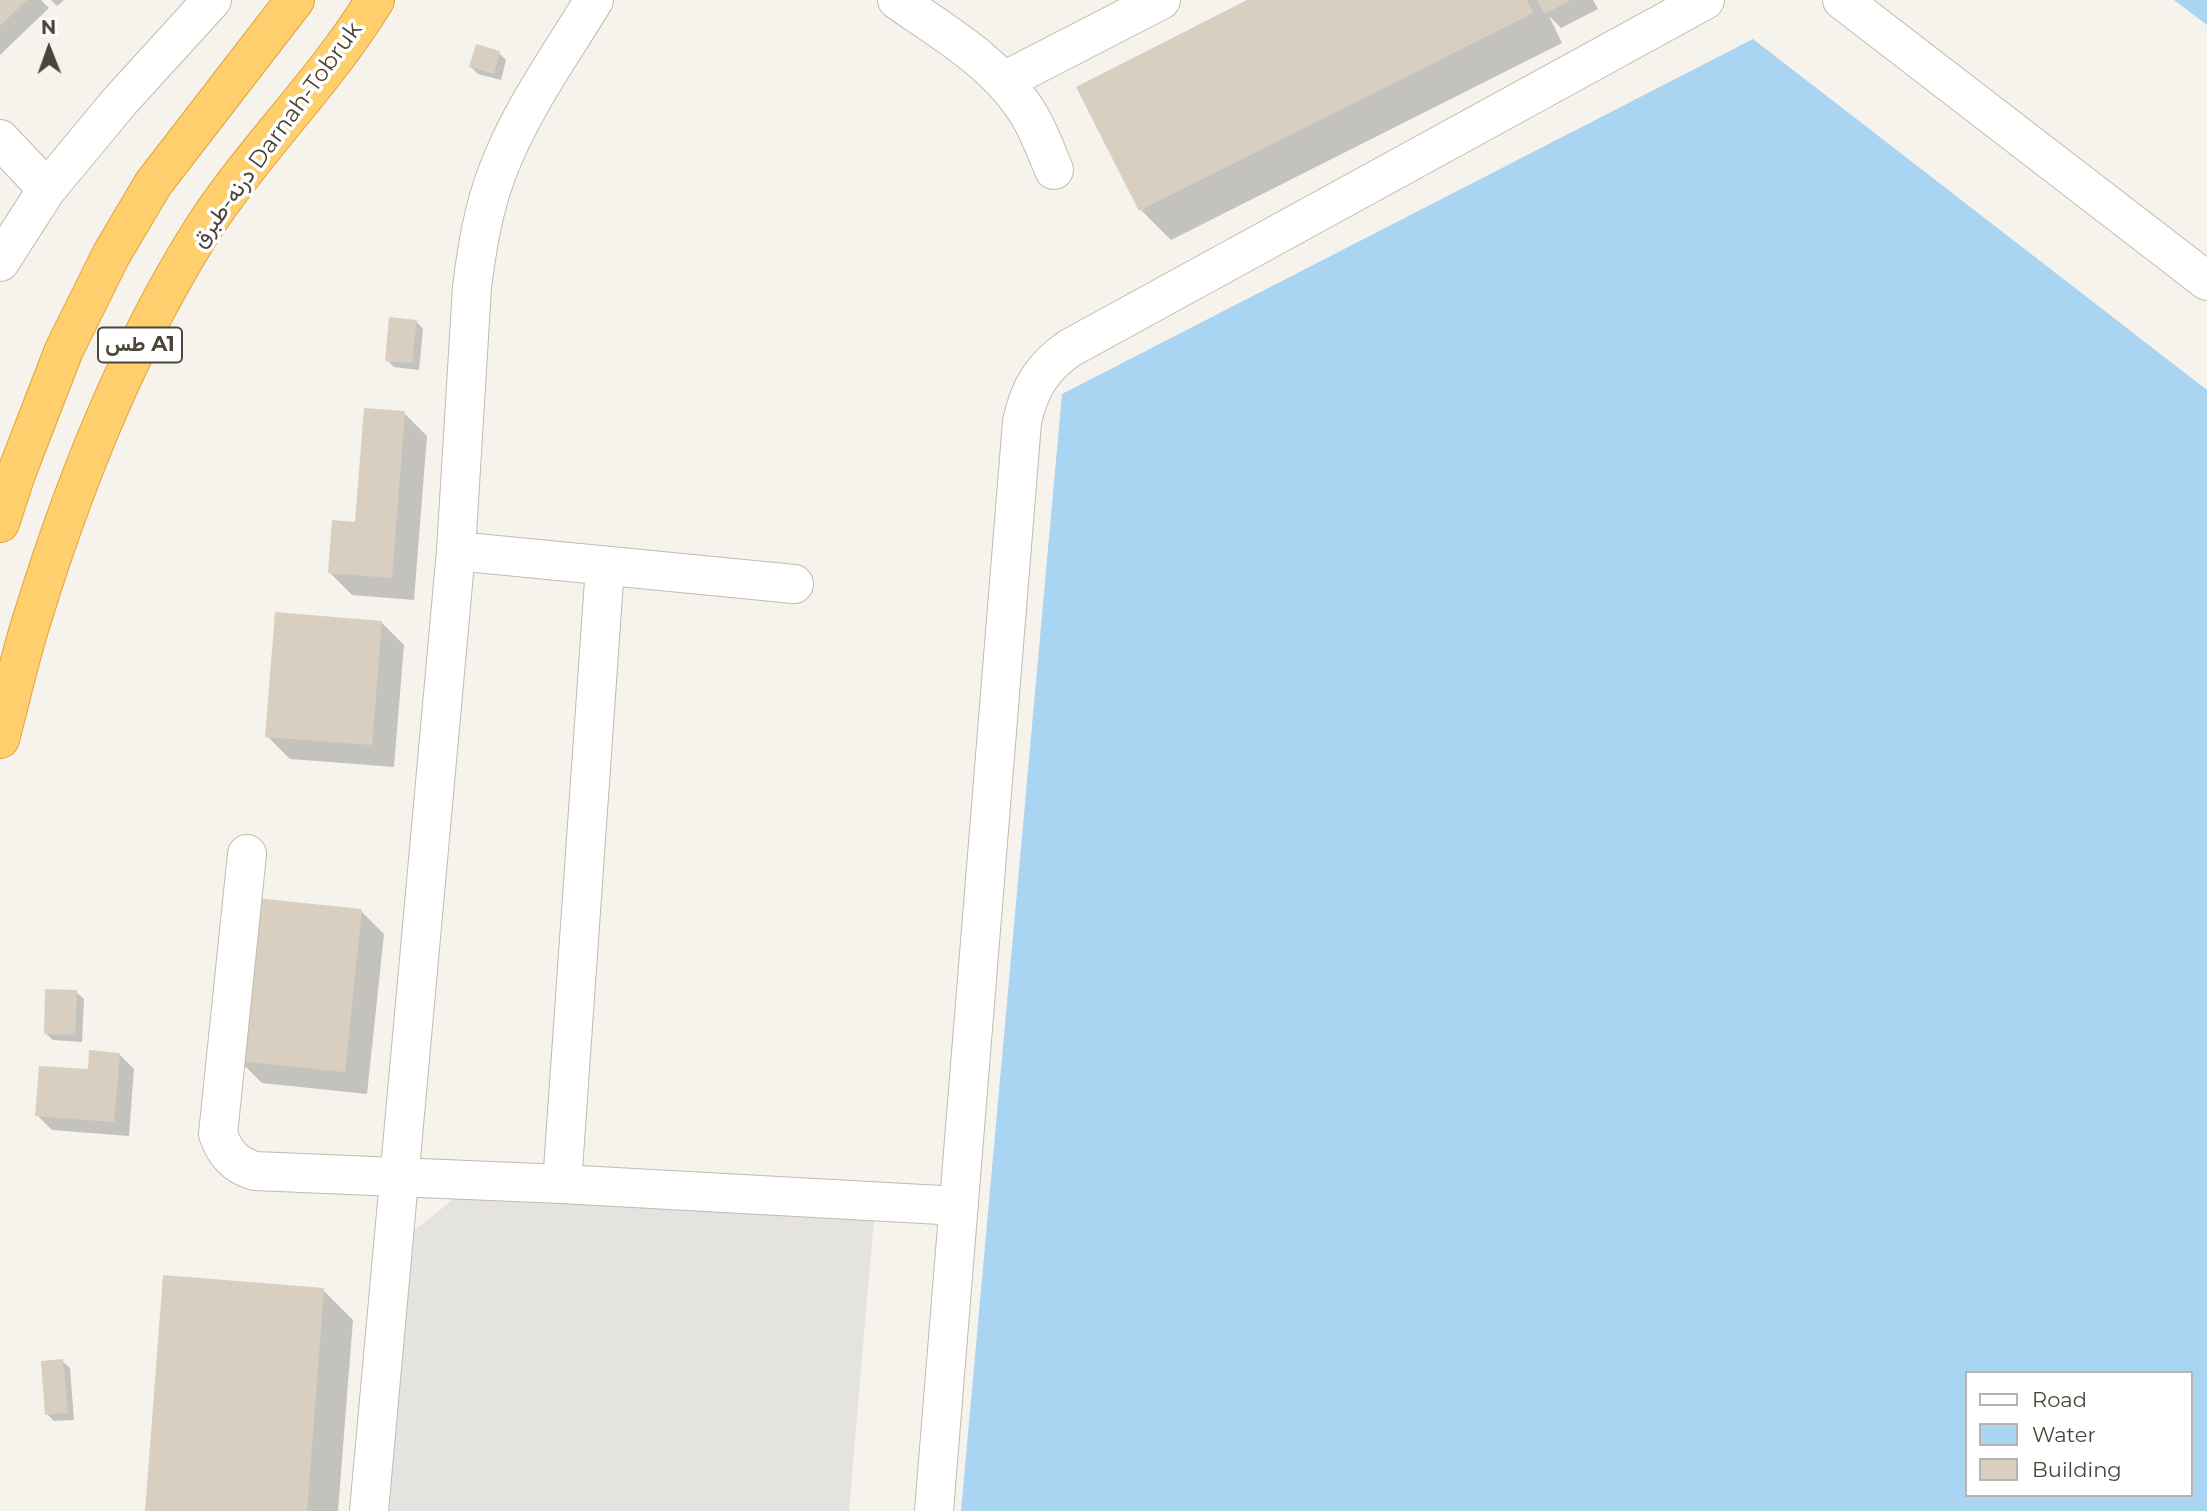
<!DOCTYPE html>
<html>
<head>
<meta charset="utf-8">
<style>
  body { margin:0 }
  #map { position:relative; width:2207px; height:1511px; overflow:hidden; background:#f6f3ec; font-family:Montserrat,sans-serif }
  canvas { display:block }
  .legend { position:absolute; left:1965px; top:1371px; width:228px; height:126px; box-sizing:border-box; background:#fff; border:2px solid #b7b4b0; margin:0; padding:9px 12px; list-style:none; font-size:21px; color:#4b4439 }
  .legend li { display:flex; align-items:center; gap:14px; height:35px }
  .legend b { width:35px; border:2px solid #b7b4b0 }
  .north { position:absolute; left:14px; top:14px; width:70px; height:70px; -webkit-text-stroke:5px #fff; paint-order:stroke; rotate:359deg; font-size:19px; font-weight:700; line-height:28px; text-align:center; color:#4b4439 }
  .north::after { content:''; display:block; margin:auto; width:24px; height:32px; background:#4b4439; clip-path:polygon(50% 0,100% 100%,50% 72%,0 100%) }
</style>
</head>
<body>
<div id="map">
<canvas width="2207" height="1511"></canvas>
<ul class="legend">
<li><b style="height:9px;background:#fff"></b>Road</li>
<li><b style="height:19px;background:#a9d4f2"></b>Water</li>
<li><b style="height:19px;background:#d8cfc1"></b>Building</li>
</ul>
<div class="north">N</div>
</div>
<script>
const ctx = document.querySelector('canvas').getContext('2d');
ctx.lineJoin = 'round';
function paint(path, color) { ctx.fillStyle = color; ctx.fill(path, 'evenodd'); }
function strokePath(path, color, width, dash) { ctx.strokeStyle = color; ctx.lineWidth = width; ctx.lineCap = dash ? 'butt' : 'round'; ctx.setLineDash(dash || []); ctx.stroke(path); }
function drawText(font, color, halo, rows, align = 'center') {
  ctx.font = font + ' Montserrat,Vazirmatn,sans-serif'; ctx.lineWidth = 7; ctx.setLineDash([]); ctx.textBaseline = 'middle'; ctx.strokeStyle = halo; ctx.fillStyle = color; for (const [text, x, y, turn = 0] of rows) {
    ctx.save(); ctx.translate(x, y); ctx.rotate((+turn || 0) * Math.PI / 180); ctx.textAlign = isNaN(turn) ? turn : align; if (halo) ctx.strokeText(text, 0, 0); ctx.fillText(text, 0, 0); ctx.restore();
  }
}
const parking = new Path2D(`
  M460,1194L874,1218L849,1511H389L411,1233Z`);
const water = new Path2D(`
  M2174,0H2207V25Z
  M1753,39L2207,390V1511H961L1062,394ZM1967,1373H2191V1495H1967Z`);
const shadow = new Path2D(`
  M0,0H41L49,8L0,55Z
  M51,0H64L57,6Z
  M1251,0H1593L1598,9L1561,28L1549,16L1562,43L1171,240L1141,210L1078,87Z
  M499,53L506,60L501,80L478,74L471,67Z
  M416,321L423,329L419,370L394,367L387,360Z
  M404,413L427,436L414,600L352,595L329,572L356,524Z
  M381,622L404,645L394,767L290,759L267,736Z
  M361,911L384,934L367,1094L262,1083L239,1060Z
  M76,992L84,999L82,1042L53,1040L45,1033Z
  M119,1054L134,1069L129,1136L52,1130L37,1115L90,1071Z
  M323,1290L353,1320L338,1511H146Z
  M62,1361L70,1368L74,1420L54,1421L47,1414Z`);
const building = new Path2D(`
  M0,0H27L0,26Z
  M1247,0H1527L1533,13L1139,211L1076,87Z
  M1537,0H1571L1544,14Z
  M476,44L500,51L494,74L469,67Z
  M389,317L417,320L412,363L385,361Z
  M364,408L405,411L392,578L328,573L332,520L355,522Z
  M275,612L382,621L372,745L265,737Z
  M255,898L362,909L345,1072L237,1061Z
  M45,989L77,990L75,1035L44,1034Z
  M89,1050L120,1053L114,1122L35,1116L39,1066L88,1069Z
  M163,1275L324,1288L307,1511H145Z
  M63,1359L68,1413L45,1415L41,1361Z`);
const minor = new Path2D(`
  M897,0C943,32 992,60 1024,107C1037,126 1045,148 1054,170
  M1842,0L2207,281
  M1004,81L1161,0
  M0,139L47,189
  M0,262L47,189L120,101L212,0
  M456,551L794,584
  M247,854L218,1134C225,1154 235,1165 255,1171L562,1184L959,1206
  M562,1184L605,566
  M369,1511L456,551L472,287C477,248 483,210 497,173C520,111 560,56 594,0
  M934,1511L1022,422C1029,389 1042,367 1070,348L1705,0`);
const highway = new Path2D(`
  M0,523L16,474L64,350L111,255L153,184L295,0
  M0,739C11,698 20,656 33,616C75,480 129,344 206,224C258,146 326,80 375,0`);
const shields = [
  [140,345,84]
];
const shieldNames = [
  ["طس A1",140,345]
];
const streetNames = [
  ["درنه-طبرق Darnah-Tobruk",277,135,-54]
];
paint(parking, '#e5e3e0');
paint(water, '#a9d4f2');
paint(shadow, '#0003');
paint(building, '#d8cfc1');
strokePath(minor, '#c2bbae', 40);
strokePath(highway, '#e0a43c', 40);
strokePath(minor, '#fff', 38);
strokePath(highway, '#ffcf6e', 38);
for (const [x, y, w] of shields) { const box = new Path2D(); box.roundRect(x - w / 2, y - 17.5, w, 35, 5); ctx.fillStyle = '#fff'; ctx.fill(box); strokePath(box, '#4b4439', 2); }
drawText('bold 21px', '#4b4439', null, shieldNames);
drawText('23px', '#4b4439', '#fff', streetNames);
</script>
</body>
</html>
